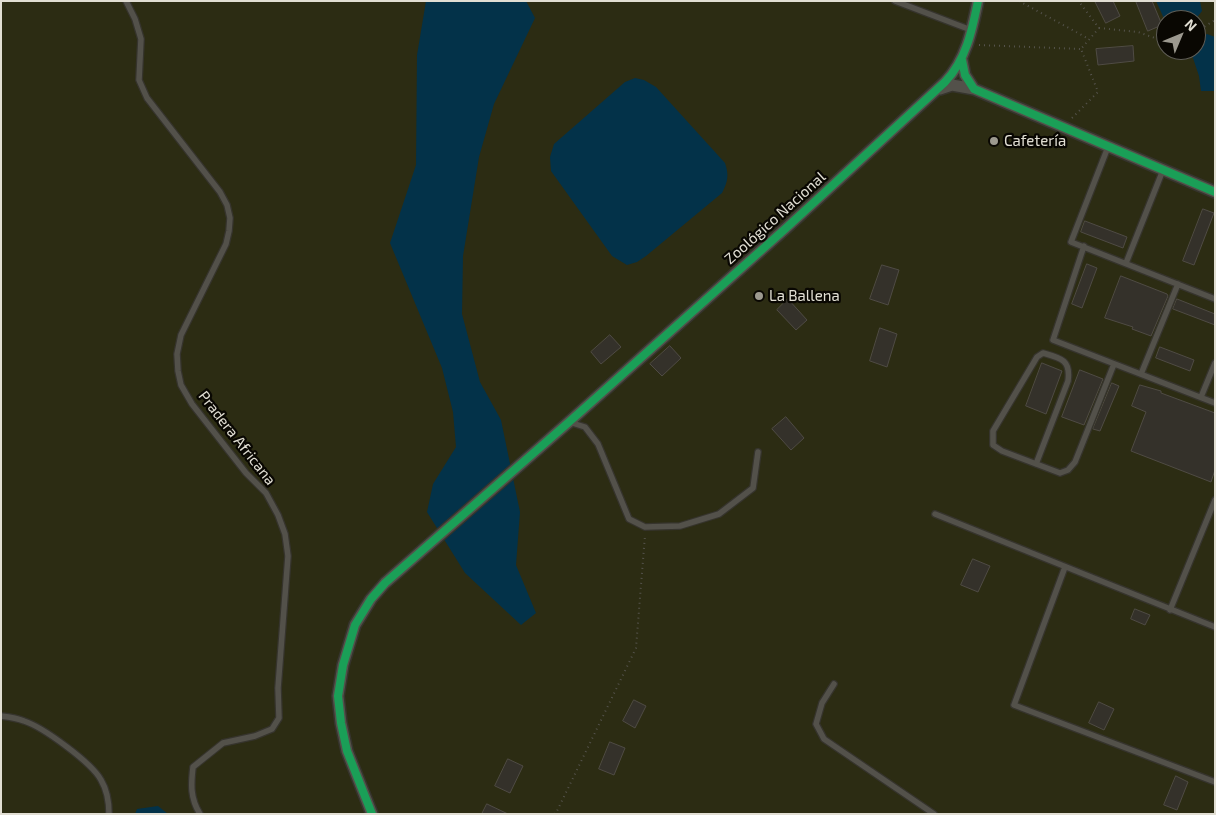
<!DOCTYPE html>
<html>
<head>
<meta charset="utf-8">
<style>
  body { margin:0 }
  #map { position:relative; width:1216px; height:815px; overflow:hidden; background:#1c1910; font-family:"Exo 2",sans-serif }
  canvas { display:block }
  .frame { position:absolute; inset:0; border:2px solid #e1ded3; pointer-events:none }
  .north { position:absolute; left:1156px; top:10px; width:50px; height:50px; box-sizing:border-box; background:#090702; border:1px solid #5f5d56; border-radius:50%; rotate:45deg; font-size:14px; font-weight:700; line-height:20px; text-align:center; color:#e1ded3 }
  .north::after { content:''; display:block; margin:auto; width:18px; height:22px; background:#9c998f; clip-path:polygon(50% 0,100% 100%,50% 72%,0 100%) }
</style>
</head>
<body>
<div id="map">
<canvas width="1216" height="815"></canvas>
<div class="frame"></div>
<div class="north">N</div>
</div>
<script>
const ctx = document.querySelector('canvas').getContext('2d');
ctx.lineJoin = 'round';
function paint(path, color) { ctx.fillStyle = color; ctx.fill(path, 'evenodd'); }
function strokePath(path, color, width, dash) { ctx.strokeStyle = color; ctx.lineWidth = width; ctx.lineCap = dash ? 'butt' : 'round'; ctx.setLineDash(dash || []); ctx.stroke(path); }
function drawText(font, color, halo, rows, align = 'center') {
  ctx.font = font + ' "Exo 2",sans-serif'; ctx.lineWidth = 4.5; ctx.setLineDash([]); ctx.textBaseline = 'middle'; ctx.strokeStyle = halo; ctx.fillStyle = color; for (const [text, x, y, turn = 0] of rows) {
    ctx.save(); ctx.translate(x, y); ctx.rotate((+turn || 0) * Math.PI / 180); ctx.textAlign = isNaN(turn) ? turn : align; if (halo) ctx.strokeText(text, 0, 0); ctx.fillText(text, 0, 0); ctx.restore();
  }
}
const green = new Path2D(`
  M1,1H1215V814H1ZM1166,20H1196V50H1166Z`);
const water = new Path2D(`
  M426,1H526L535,18L494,104L479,157L463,256L462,314L480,382L501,420L520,512L516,565L536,613L521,625L465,573L427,512L433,484L456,447L453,412L442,368L390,243L416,165L417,55Z
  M1156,1H1200L1202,11L1195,20H1166V23Z
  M1207,34L1215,37V91H1201L1199,76L1191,52L1192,50H1196V41Z
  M635,78L644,80L656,87L725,163C729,175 728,181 722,193L646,256L637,262L627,265L612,256L551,171L550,157L554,144L625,82Z
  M158,806L168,814H135L137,809Z`);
const building = new Path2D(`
  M1095,1H1113L1120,16L1106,23Z
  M1136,1H1152L1162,25L1148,31Z
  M1133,46L1134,61L1098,65L1096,49Z
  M1203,209L1214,213L1194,265L1183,261Z
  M1085,221L1127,237L1123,248L1081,232Z
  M1087,264L1097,268L1082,308L1072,304Z
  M882,265L899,270L888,305L870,299Z
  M1121,276L1167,294L1168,296L1151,336L1132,329L1133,327L1105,318Z
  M788,299L807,320L796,330L777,310Z
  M1177,299L1215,314V325L1173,309Z
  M880,328L897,334L887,367L870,361Z
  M610,335L621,347L601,364L591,352Z
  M670,346L681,358L662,376L650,364Z
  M1160,347L1194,360L1190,371L1156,358Z
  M1042,363L1062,371L1046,414L1026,406Z
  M1080,370L1103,379L1084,425L1062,417Z
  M1112,383L1119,386L1100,431L1093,429Z
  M1140,385L1161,391V393L1215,413V470L1211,482L1131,451L1146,412L1132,406Z
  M786,417L804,438L791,450L772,429Z
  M973,559L990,566L978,592L961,585Z
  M1135,609L1150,615L1145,625L1131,619Z
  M634,700L646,706L635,728L623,721Z
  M1099,702L1114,709L1104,730L1089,723Z
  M610,742L625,748L614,775L599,769Z
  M508,759L523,766L510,793L495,786Z
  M1176,776L1188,782L1177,810L1164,805Z
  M487,804L508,814H482Z`);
const path = new Path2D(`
  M1019,1L1089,39
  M1099,28L1138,32L1166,42
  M1196,32L1215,20
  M979,45L1080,49
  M1072,118L1098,92L1081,49L1099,28L1080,3L1081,1
  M554,814L556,813L636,648L645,535`);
const service = new Path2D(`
  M126,1L135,19L141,39L139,80L147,98L220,192L227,205L230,218L229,231L226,244L181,335L177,354L178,371L181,385L192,404L246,473L266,493L278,515L285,534L288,556L278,688L279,718L272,729L255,736L223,743L193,767C191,784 190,798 200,814
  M895,1L971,30
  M1108,147L1071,242L1215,299
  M1084,246L1053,340L1215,403
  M1126,263L1163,170
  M1141,374L1178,284
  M1201,397L1215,363
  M569,422L585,427L598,444L629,519L645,527L680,526L719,514L753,488L758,452
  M1036,464L1068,381C1071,360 1061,358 1043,353L1037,357L993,431V445L1002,451L1060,473L1068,470L1075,462L1114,364
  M935,514L1215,627
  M1065,567L1014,705L1215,782
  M1170,610L1215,500
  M834,684L822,703L816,724L824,739L934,814
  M1,716C9,717 17,718 24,721C43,727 92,763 101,780C107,790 109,802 109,814`);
const minor = new Path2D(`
  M962,60L965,75L974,89L1215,192
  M940,89L952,85L974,89
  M372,814L347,751L341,723L338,696L343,665L355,625L371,599L385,583L569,422L785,229L945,82C966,60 972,31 978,1`);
const cycleway = new Path2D(`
  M962,60L965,75L974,89L1215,192
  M372,814L347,751L341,723L338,696L343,665L355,625L371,599L385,583L569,422L785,229L945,82C966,60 972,31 978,1`);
const markers = [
  [994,141,5,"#9c998f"],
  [759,296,5,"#9c998f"]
];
const poiNames = [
  ["Cafetería",1004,141],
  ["La Ballena",769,296]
];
const streetNames = [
  ["Zoológico Nacional",775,218,-42],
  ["Pradera Africana",237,438,52]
];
paint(green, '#2c2c13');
paint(water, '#033249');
paint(building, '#34312a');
strokePath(building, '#4f4b44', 1);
strokePath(service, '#36342d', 8);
strokePath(minor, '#36342d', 14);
strokePath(path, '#55534c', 2, [1, 4]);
strokePath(service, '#53514a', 5.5);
strokePath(minor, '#53514a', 11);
strokePath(cycleway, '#1a9f57', 8);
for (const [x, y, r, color] of markers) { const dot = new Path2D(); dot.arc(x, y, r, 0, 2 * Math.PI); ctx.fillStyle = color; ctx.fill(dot); strokePath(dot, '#090702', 2); }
drawText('15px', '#e1ded3', '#090702', poiNames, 'left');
drawText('15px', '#e1ded3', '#090702', streetNames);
</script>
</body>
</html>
